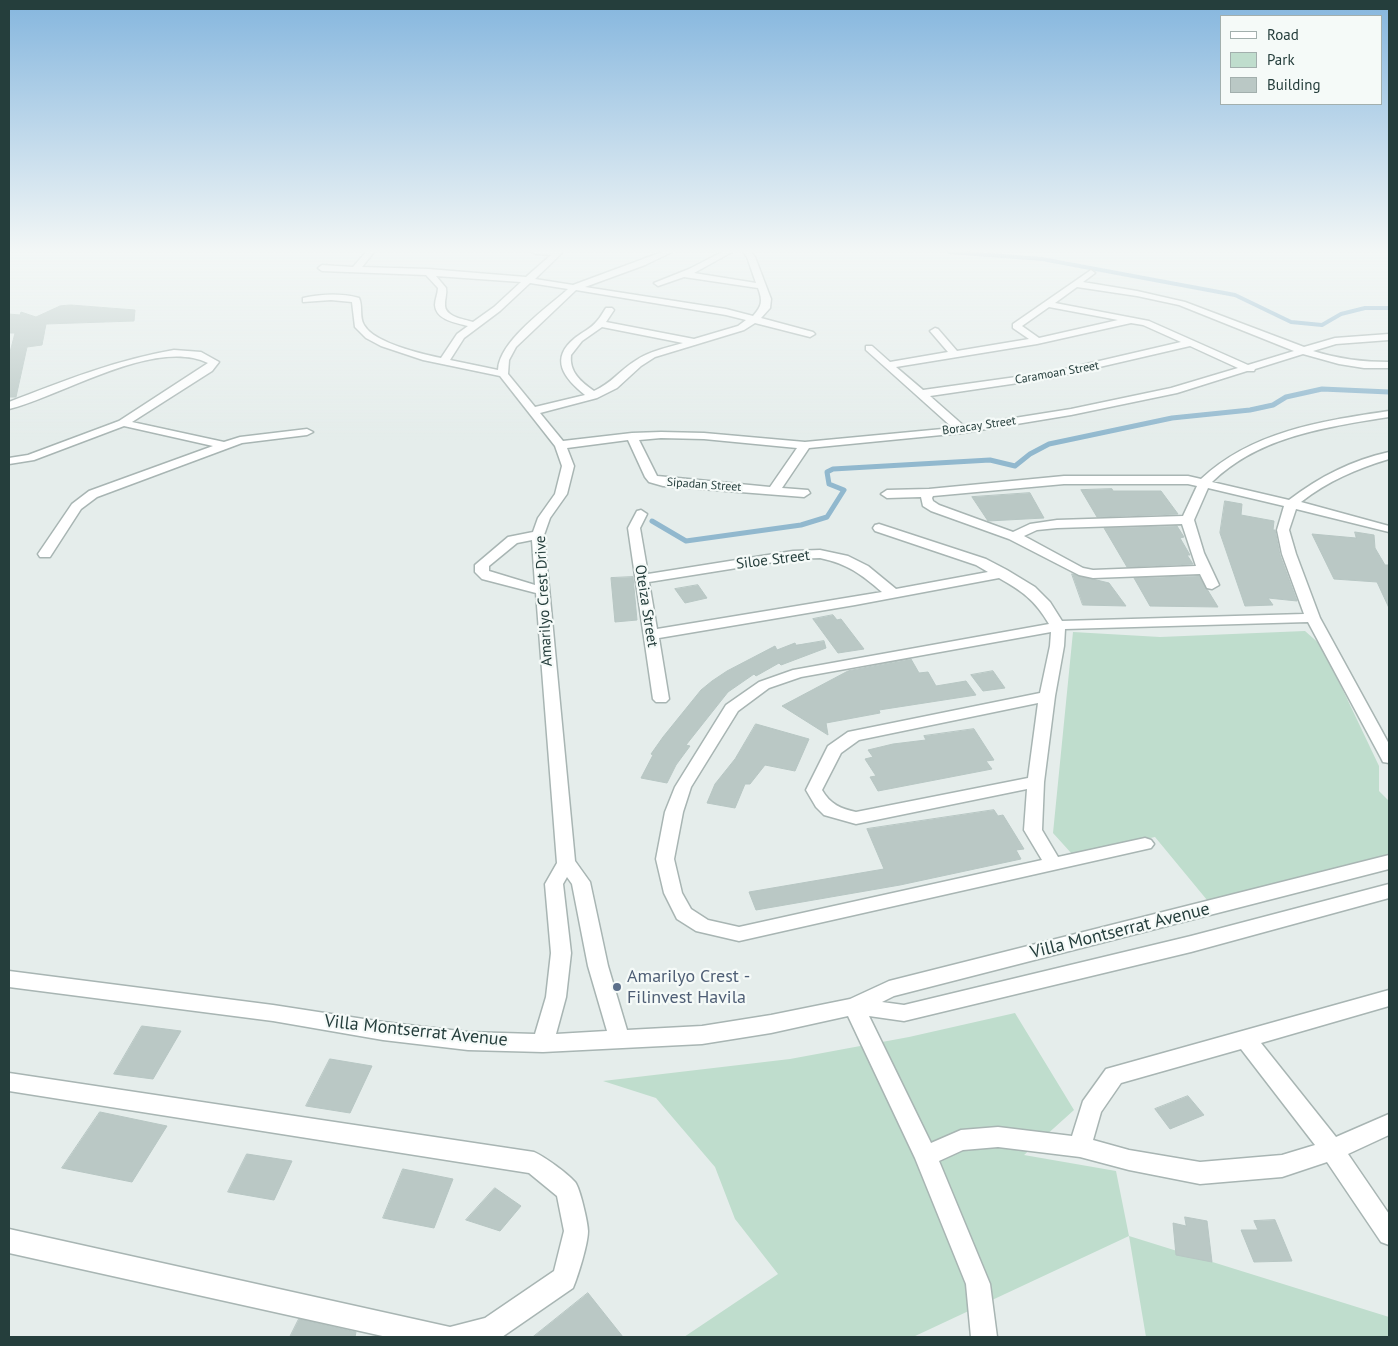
<!DOCTYPE html>
<html>
<head>
<meta charset="utf-8">
<style>
  body { margin:0 }
  #map { position:relative; width:1398px; height:1346px; overflow:hidden; background:#e5edeb; font-family:"PT Sans",sans-serif }
  canvas { display:block }
  .frame { position:absolute; inset:0; border:10px solid #253e3c; pointer-events:none }
  .legend { position:absolute; left:1220px; top:15px; width:162px; height:90px; box-sizing:border-box; background:#f5faf8; border:1px solid #a2afad; margin:0; padding:6px 9px; list-style:none; font-size:15px; color:#253e3c }
  .legend li { display:flex; align-items:center; gap:10px; height:25px }
  .legend b { width:25px; border:1px solid #a2afad }
</style>
</head>
<body>
<div id="map">
<canvas width="1398" height="1346"></canvas>
<div class="frame"></div>
<ul class="legend">
<li><b style="height:6px;background:#fff"></b>Road</li>
<li><b style="height:14px;background:#bfddcd"></b>Park</li>
<li><b style="height:14px;background:#bac8c5"></b>Building</li>
</ul>
</div>
<script>
const ctx = document.querySelector('canvas').getContext('2d');
ctx.lineJoin = 'round';
function paint(path, color) { ctx.fillStyle = color; ctx.fill(path, 'evenodd'); }
function strokePath(path, color, width, dash) { ctx.strokeStyle = color; ctx.lineWidth = width; ctx.lineCap = dash ? 'butt' : 'round'; ctx.setLineDash(dash || []); ctx.stroke(path); }
function drawText(font, color, halo, rows, align = 'center') {
  ctx.font = font + ' "PT Sans",sans-serif'; ctx.lineWidth = 4.5; ctx.setLineDash([]); ctx.textBaseline = 'middle'; ctx.strokeStyle = halo; ctx.fillStyle = color; for (const [text, x, y, turn = 0] of rows) {
    ctx.save(); ctx.translate(x, y); ctx.rotate((+turn || 0) * Math.PI / 180); ctx.textAlign = isNaN(turn) ? turn : align; if (halo) ctx.strokeText(text, 0, 0); ctx.fillText(text, 0, 0); ctx.restore();
  }
}
const green = new Path2D(`
  M1305,631L1322,646L1379,766V791L1389,801V854L1207,900L1155,837L1072,854L1053,833L1073,632L1160,637Z
  M1015,1013L1074,1110L1024,1155L1116,1171L1129,1236L1389,1317V1337H1146L1129,1236L913,1337H684L778,1274L735,1219L715,1167L656,1098L603,1081L790,1059L909,1037Z`);
const streamFar1 = new Path2D(`
  M949,252L1042,259L1235,295L1291,322L1322,325L1341,314L1365,308H1389`);
const stream = new Path2D(`
  M652,521L686,541L801,525L827,517L844,490L829,484L827,472L833,469L990,460L1015,466L1030,454L1049,444L1172,418L1250,410L1273,405L1286,397L1322,389L1389,392`);
const building = new Path2D(`
  M71,305L135,310L134,321L46,324L42,345L27,347L16,397H9V356L15,333H9V314L20,315L21,312L36,317L60,306Z
  M1112,489L1113,491H1161L1178,514L1097,517L1081,490Z
  M1030,493L1044,518L988,521L972,497Z
  M1225,501L1242,504L1241,515L1274,521L1273,530H1275L1280,555L1297,601L1268,598L1273,605L1245,606L1220,533Z
  M1177,526L1184,537L1180,538L1190,555H1187L1193,564L1127,567L1104,528Z
  M1355,532L1374,535L1375,548L1385,565H1389V608L1377,582L1334,579L1312,534L1356,538Z
  M1072,574L1109,583L1126,606L1083,605Z
  M1199,576L1218,607L1150,606L1134,578Z
  M633,577L637,620L615,622L611,578Z
  M698,585L707,598L685,603L675,589Z
  M833,615L837,620L841,619L864,649L838,653L813,619Z
  M824,641L826,648L781,665L779,663L756,676L754,674L728,692L686,745L690,746L676,765L667,783L641,778L653,755L651,754L663,737L701,690L712,681L727,671L775,646L777,650L795,643L796,645Z
  M911,659L919,673L928,672L936,686L966,681L976,695L879,710L880,713L826,723L828,735L782,706L848,671Z
  M993,671L1005,688L983,691L971,675Z
  M756,724L809,739L795,771L765,765L750,784H745L735,808L707,803L715,784L735,759Z
  M974,729L994,760L986,761L992,769L878,791L870,777L876,776L865,759L873,757L868,750L893,744L926,740L924,736Z
  M994,810L998,816L1003,815L1024,849L1016,850L1021,859L900,885L756,910L749,892L884,869L867,829Z
  M142,1026L181,1031L153,1079L114,1074Z
  M330,1059L372,1066L350,1113L306,1106Z
  M1188,1096L1204,1115L1170,1129L1155,1109Z
  M100,1112L167,1126L132,1182L62,1168Z
  M247,1154L292,1161L274,1200L228,1192Z
  M403,1169L453,1179L434,1228L383,1218Z
  M495,1188L521,1206L500,1231L466,1220Z
  M1185,1217L1207,1221L1212,1262L1176,1255L1173,1223L1186,1226Z
  M1275,1220L1292,1261L1254,1262L1241,1230H1258L1254,1221Z
  M588,1293L623,1337H533Z
  M299,1319L356,1332L355,1337H290Z`);
const minor = new Path2D(`
  M366,252H374L362,267L428,269L526,277L551,255L536,254L532,252H563L535,279L573,285L662,252H672L645,265L585,287L726,309L753,316C762,306 763,301 758,288L684,277L658,286L654,283L689,269L722,252H732L694,273L756,283L747,257L743,252H751L755,257L771,299L770,308L761,318L813,332L815,334L810,337L755,323L744,330L655,357L641,366L617,388L597,398L540,413L563,441L632,433L661,432L704,433L805,442L953,428L866,350V346H872L890,362L948,352L930,331L935,328L938,329L957,351L1029,339L1013,328V324L1091,270L1095,273L1083,282L1137,291L1185,302L1304,347L1335,338L1389,334V340L1336,344L1313,351C1338,359 1363,362 1389,362V368H1364L1339,364L1303,354L1255,369L1254,371H1247L1177,393L1071,415L962,433L809,448L782,488L808,490L810,493L804,497L663,486L649,482L645,477L628,440L567,448L574,466L567,494L550,518L544,535L575,861L590,882L608,966L627,1030L702,1026L771,1015L850,999L889,981L1389,855V869L894,996L882,1002L904,1005L1191,936L1389,884V898L1191,952L904,1021L869,1016L931,1143L961,1130L998,1127L1072,1136L1083,1101L1106,1069L1389,990V1006L1261,1043L1336,1137L1389,1114V1135L1348,1154L1389,1214V1245L1381,1242L1327,1162L1282,1177L1200,1184L1129,1170L1080,1157L998,1147L963,1150L939,1161L990,1284L997,1337H971L966,1284L915,1158L848,1016L771,1033L702,1044L543,1052L468,1050L383,1040L273,1021L9,987V971L273,1005L383,1022L468,1032L535,1034L546,997L551,953L545,884L557,863L536,593L482,579L475,572V565L508,537L533,532L538,518L555,494L562,466L555,446L500,376L423,360L381,346L366,338L355,327L352,302L331,300L303,302V298C322,294 340,293 359,298C363,306 359,317 364,325C374,343 422,354 441,358L457,334L468,326C456,323 436,320 435,305C435,299 438,294 438,288L426,275L322,271L318,268L322,265L353,267ZM436,276L521,282L494,307L473,322C464,319 444,317 445,304C445,298 447,294 446,288ZM530,283L568,289C547,308 499,341 498,370L450,360L464,338L500,311ZM1077,287L1137,296L1179,305L1294,351L1248,365L1149,321L1055,303ZM576,290L726,315L746,320L738,326L694,339L606,322L614,310L612,308H606C603,312 601,317 597,321C591,329 582,332 575,338C549,359 564,378 585,395L535,407L508,374L509,360L516,347ZM1049,307L1118,320L1039,338L1022,326ZM1131,323L1143,325L1181,342L1052,372L923,390L896,367L1037,344ZM602,327L683,343C666,348 649,351 635,361C619,371 612,383 594,391C581,382 569,372 571,355L582,341ZM1190,346L1238,368L1171,388L1071,409L964,426L930,396L1052,378ZM661,438L704,439L797,448L770,487L657,476L639,440ZM532,540L535,585L489,571V566L517,543ZM567,877L572,884L588,966L607,1031L556,1034L566,997L571,953L563,884ZM1241,1049L1315,1145L1282,1155L1200,1162L1129,1150L1093,1140L1101,1112L1121,1083Z
  M174,350L201,352L219,362L212,371L132,422L224,442L240,437L307,429L313,432L307,435L242,443L97,497L81,509L50,557H40L38,554L72,504L89,491L213,446L124,426L34,460L9,464V458L28,455L119,421L208,363C155,337 62,396 9,409V402C63,381 116,360 174,350Z
  M1389,411V417C1327,427 1259,436 1212,482L1289,500C1319,477 1352,460 1389,452V459C1356,469 1328,481 1301,502L1389,526V532L1296,509L1289,530L1296,554L1320,618L1389,744V763L1383,762L1381,758L1308,622L1065,629L1064,646L1055,696L1044,782L1042,830L1058,857L1145,838L1151,840L1154,844L1151,848L739,941L696,931L677,919L664,893L656,859L665,812L675,787L726,705L759,682L793,670L1049,624C1035,600 1022,591 999,578L855,605L659,638L669,699L666,702H656L653,699L628,528L637,511L641,510L647,514L640,528L648,574L793,551L820,550L848,556L868,566L896,589L988,572L976,565L875,531L873,528L875,525L879,524L986,559L1007,570L1035,587L1050,602L1062,621L1304,614L1282,554L1277,530L1284,506L1208,488L1194,520L1204,553L1219,585L1212,589L1207,588L1200,574L1093,578L1079,575L1009,539L931,511L923,506L921,497L887,498L881,494L887,490L929,489L1064,476H1188L1201,479C1252,431 1322,421 1389,411ZM1064,484H1188L1197,486L1183,516L1057,520L1030,524L1013,532L939,505L933,501L932,498L933,496ZM1182,524L1196,566L1093,570L1083,568L1024,536L1037,530L1057,528ZM820,558C848,564 861,574 882,592L657,629L649,582L793,559ZM1051,632L1050,646L1040,693L848,732L828,746L806,790L816,807L824,815L856,824L1027,789L1024,830L1042,860L739,927L708,920L691,909L682,893L674,859L683,812L691,787L738,711L769,688L801,677ZM1038,703L1028,778L856,812C841,809 830,804 822,790L841,753L859,740Z
  M9,1073L534,1152C545,1157 567,1173 575,1182C580,1188 588,1223 588,1231C588,1244 578,1276 573,1288L502,1337H387L9,1253V1229L450,1327L485,1318L554,1271L564,1231L557,1196L529,1173L9,1091Z`);
const markers = [
  [617,987,5,"#5c6f8a"]
];
const farStreetnames = [
  ["Caramoan Street",1057,373,-10],
  ["Boracay Street",979,426,-8],
  ["Sipadan Street",704,485,4]
];
const streetNames = [
  ["Siloe Street",773,560,-7],
  ["Amarilyo Crest Drive",544,601,-93],
  ["Oteiza Street",646,606,81]
];
const nearStreetnames = [
  ["Villa Montserrat Avenue",1120,931,-14],
  ["Villa Montserrat Avenue",416,1031,6]
];
const nearServicenames = [
  ["Amarilyo Crest -",627,977],
  ["Filinvest Havila",627,998]
];
paint(green, '#bfddcd');
strokePath(streamFar1, '#91b8ce', 4);
strokePath(stream, '#91b8ce', 5);
paint(building, '#bac8c5');
strokePath(building, '#b7c6c3', 1);
strokePath(minor, '#a8b5b3', 3);
paint(minor, '#fff');
const sky = ctx.createLinearGradient(0, 0, 0, 440);
sky.addColorStop(0, '#85b6de');
sky.addColorStop(0.57, '#f3f7f6');
sky.addColorStop(1, '#f3f7f600');
ctx.fillStyle = sky;
ctx.fillRect(0, 0, 1398, 440);
for (const [x, y, r, color] of markers) { const dot = new Path2D(); dot.arc(x, y, r, 0, 2 * Math.PI); ctx.fillStyle = color; ctx.fill(dot); strokePath(dot, '#f5faf8', 2); }
drawText('12px', '#253e3c', '#f5faf8', farStreetnames);
drawText('15px', '#253e3c', '#f5faf8', streetNames);
drawText('18px', '#253e3c', '#f5faf8', nearStreetnames);
drawText('18px', '#4e5e75', '#f5faf8', nearServicenames, 'left');
</script>
</body>
</html>
